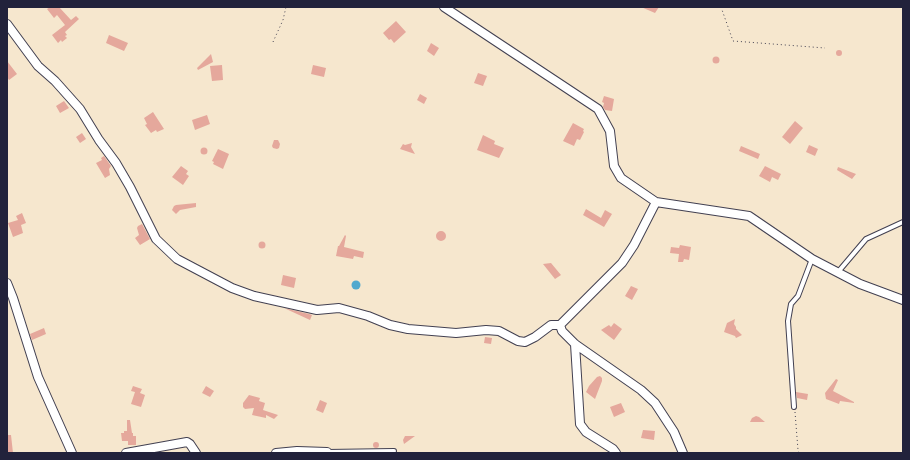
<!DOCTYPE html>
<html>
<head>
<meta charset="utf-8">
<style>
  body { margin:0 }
  #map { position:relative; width:910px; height:460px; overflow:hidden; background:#f6e7ce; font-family:Delius,sans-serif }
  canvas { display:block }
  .frame { position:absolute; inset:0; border:8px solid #22223b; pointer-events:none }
</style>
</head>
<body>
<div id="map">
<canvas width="910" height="460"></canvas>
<div class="frame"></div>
</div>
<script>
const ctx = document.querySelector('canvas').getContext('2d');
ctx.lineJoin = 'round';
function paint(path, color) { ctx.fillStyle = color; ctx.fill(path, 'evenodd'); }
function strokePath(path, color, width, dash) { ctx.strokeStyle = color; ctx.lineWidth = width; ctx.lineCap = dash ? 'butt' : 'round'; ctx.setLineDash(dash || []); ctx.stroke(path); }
const water = new Path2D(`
  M351.5 285a4.5 4.5 0 1 1 9 0a4.5 4.5 0 1 1-9 0Z`);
const building = new Path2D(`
  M50,7H59L71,20L76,16L79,19L65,32L67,35L65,36L67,38L62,42L61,40L58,43L52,35L65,25L57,15L54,18L47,9Z
  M641,7H659L655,13Z
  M396,21L406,32L394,43L391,39L389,40L383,33Z
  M109,35L128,43L124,51L106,43Z
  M431,43L439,48L434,56L427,51Z
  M836 53a3 3 0 1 1 6 0a3 3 0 1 1-6 0Z
  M211,54L213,62L198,70L197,68Z
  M712.5 60a3.5 3.5 0 1 1 7 0a3.5 3.5 0 1 1-7 0Z
  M7,61L17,74L9,80L7,77Z
  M222,65L223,80L212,81L210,66Z
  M313,65L326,68L324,77L311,74Z
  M478,73L487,76L483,86L474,83Z
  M420,94L427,98L424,104L417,100Z
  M604,96L614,99L612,111L605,110L603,107L604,103L602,102Z
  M64,101L69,108L60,113L56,106Z
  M153,112L164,129L157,132L156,130L151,133L145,125L147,124L144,118Z
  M207,115L210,124L195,130L192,120Z
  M795,121L803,128L790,144L782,137Z
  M573,123L584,129L583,131L584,132L580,140L577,139L574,146L563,141Z
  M82,133L86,139L80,143L76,137Z
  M483,135L495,141L494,144L504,148L499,158L477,150Z
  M274,140H278L280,144L279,148L277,149L273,148L272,146Z
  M412,143L411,147L415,154L400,149L403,144L405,145Z
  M809,145L818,149L815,156L806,152Z
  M741,146L760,154L758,159L739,151Z
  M200.5 151a3.5 3.5 0 1 1 7 0a3.5 3.5 0 1 1-7 0Z
  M218,149L229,154L223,169L213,164L214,162L212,161Z
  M104,156L111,166L109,169L110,175L105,178L96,163L102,160L101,158Z
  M181,166L188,171L186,174L189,176L183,185L172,177Z
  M765,166L781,174L778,180L772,177L770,182L759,176Z
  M838,167L856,174L852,179L837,170Z
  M196,203V207L180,210L176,214L172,210L174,206L176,205Z
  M586,209L601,218L605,210L612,214L604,227L583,215Z
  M22,213L26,223L21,225L23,233L13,237L8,223L18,220L16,216Z
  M142,224L150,239L140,245L135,238L139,235L137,228L138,226Z
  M436 236a5 5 0 1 1 10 0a5 5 0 1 1-10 0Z
  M345,235L346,236L344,247L364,252L363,258L354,256L353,259L336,256L338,246H339Z
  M258.5 245a3.5 3.5 0 1 1 7 0a3.5 3.5 0 1 1-7 0Z
  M680,245L691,247L689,260L684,259L683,262H678L679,254L670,253L671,247L679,248Z
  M551,263L561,275L555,279L543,264Z
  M283,275L296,278L294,288L281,285Z
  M631,286L638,289L632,300L625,296Z
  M284,308L309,314L312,315L310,320Z
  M735,319L734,324L736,327V329L742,335L736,338L735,336L724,332L727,323Z
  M614,323L622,329L614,340L601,330L609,325L611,327Z
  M44,328L46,334L32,340L30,334Z
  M485,337L492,338L491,344L484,343Z
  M600,376L602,378V381L595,399L586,392L589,386L597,377Z
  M836,379L838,380L833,391L854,402V403L840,401L839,404L826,399L825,393Z
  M133,386L142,389L140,393L145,395L141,407L131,404L135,392L131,391Z
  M206,386L214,391L210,397L202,393Z
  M796,392L808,394L807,400L797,398Z
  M249,395L260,398L259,401L265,403L263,410L278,415L274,419L266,415V418L252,415L254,408L245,409L243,407V403Z
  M320,400L327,403L323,413L316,410Z
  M621,403L625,412L614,417L610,407Z
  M756,416L759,417L765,422H750L752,418Z
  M127,420H130L132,433H133V436H136V445H128V441H122L121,433H124V431H127Z
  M643,430L655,431L654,440L641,438Z
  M7,435H11L13,453H7Z
  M405,436H415L404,444L403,440Z
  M373 445a3 3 0 1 1 6 0a3 3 0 1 1-6 0Z`);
const path = new Path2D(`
  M721,7L733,41L825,48
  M273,42L283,20L286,7
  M795,412L798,450L799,453
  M838,453H857`);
const lane = new Path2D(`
  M838,272L866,239L903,222
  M794,407L788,321L791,304L798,296L812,259
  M327,452L394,451`);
const street = new Path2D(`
  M444,7L598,109L610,131L614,166L621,178L656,202L749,216L812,259L860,284L903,300
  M7,24L38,66L55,81L80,109L99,140L116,163L130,187L156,239L177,259L232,288L254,296L317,310L339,308L368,316L390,325L408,329L456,333L486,330L499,331L518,341L525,342L535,337L551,325H560L622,263L634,245L656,202
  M7,283L13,298L38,377L72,453
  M560,325L562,331L575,344L641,390L655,403L674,432L683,453
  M575,344L580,424L586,432L613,449L616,453
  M126,453L187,442L190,444L196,453
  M276,453L297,451L327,452`);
paint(water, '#51a9ce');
paint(building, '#e5a89c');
strokePath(lane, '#424051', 6);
strokePath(street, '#424051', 10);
strokePath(path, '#424051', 1, [1, 3]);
strokePath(lane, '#fff', 4);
strokePath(street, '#fff', 8);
</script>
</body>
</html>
